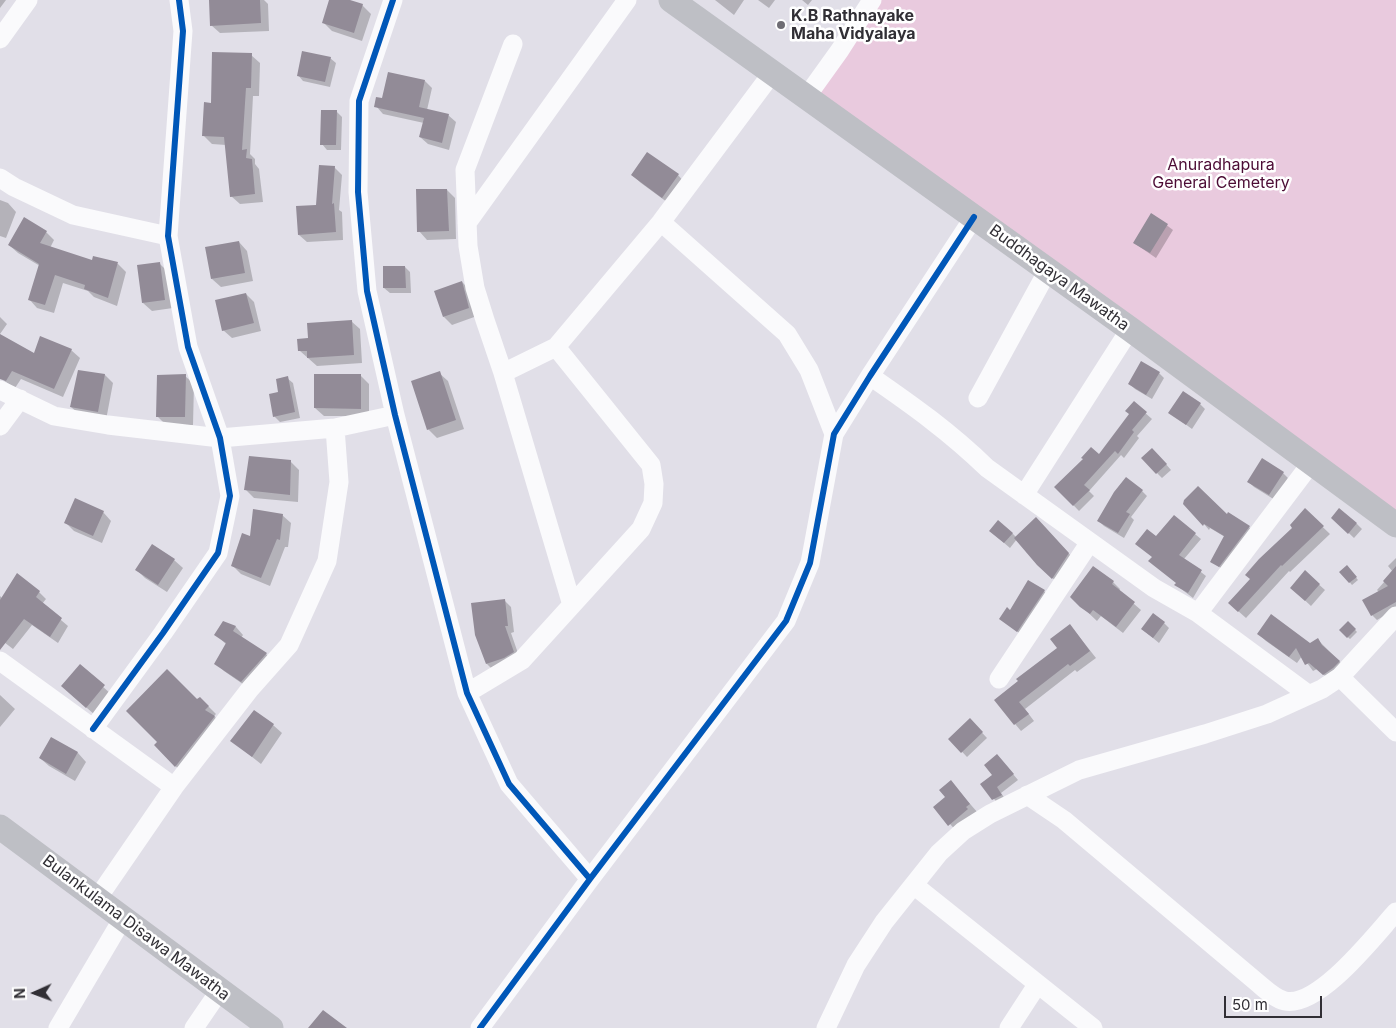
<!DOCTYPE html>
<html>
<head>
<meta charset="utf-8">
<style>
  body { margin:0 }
  #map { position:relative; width:1396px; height:1028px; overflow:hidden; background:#e1dfe8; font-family:Inter,sans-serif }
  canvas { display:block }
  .north { position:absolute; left:10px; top:968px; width:50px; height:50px; -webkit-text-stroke:4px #fff; paint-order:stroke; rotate:268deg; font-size:14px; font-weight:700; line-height:20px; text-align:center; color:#312f35 }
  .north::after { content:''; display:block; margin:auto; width:18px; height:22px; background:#312f35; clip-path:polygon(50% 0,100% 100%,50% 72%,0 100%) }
  .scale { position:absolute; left:1224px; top:996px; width:98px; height:22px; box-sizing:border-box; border:2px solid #312f35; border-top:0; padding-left:6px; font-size:15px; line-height:18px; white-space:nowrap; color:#312f35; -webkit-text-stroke:4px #fff; paint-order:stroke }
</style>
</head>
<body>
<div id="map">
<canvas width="1396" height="1028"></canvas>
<div class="north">N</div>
<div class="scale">50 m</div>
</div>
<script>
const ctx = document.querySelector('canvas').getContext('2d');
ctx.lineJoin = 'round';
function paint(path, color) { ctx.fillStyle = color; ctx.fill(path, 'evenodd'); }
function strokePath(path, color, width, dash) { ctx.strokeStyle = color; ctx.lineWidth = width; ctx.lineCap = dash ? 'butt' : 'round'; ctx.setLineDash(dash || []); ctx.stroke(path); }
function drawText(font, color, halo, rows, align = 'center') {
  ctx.font = font + ' Inter,sans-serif'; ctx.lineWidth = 5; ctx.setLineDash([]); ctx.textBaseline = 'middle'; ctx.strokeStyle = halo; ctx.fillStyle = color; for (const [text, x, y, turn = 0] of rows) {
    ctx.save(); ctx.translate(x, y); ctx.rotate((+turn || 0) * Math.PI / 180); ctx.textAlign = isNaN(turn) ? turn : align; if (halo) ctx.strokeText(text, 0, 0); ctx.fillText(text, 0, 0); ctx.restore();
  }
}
const green = new Path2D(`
  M872,0H1396V525L807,96Z`);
const shadow = new Path2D(`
  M0,0H6L0,8Z
  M210,0H264L268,4L269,31L220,33L211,25Z
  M330,0H346L362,5L371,14L362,41L332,31L323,22Z
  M715,0H744L734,15Z
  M758,0H775L769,8Z
  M802,0H812L808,5Z
  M251,55L260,63L259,96H253L250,154L255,159V164L259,169L263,202L240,204L231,196L226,145L212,144L203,135L213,104Z
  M330,58L336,63L330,87L303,81L298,75Z
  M425,81L432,88L427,110L448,115L456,122L449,150L428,144L420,137L424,123L383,114L376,106L383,99Z
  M336,111L342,117L341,150H327L322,144Z
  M334,167L342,175L339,210L342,212L343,240L307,242L299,235L317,206Z
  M632,175H678L686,184L671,205L641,183Z
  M447,190L455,198L456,239L427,240L419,231Z
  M0,200L8,203L16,212L6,238L0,236Z
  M1152,214L1173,230L1156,258L1134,243Z
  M46,232L54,240L50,248L93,262L94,257L118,264L126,272L117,306L94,297L88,291L63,283L54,313L37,308L29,299L40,266L18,253L9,245Z
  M239,242L247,251L253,281L221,287L212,279Z
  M159,263L168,272L173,308L152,311L143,303Z
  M405,267L410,272L411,293H390L384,288Z
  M462,282L470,290L477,316L452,325L444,317Z
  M246,294L254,302L261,331L232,338L223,330Z
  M0,317L7,324L0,334Z
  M351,321L360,329L362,363L317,366L300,351L309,339Z
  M0,336L34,354L71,350L80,358L63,397L21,379L15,388L0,378Z
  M79,371L105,375L113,383L106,420L80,415L71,407Z
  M439,373L448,381L464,429L437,438L428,429Z
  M1159,373L1164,378L1152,399L1135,389L1129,383Z
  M185,376L194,384L193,425H166L158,417Z
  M361,376L369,384V416H324L315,408Z
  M287,378L293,383L300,418L280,422L274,416L280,393Z
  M1134,403L1152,419L1137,436L1139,438L1124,458L1121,455L1089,491L1094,496L1079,511L1056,487L1099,456L1130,414Z
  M1200,404L1205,409L1192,429L1170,413Z
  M1158,455L1171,470L1162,478L1157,473Z
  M290,461L299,470L298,502L254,498L246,490Z
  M1283,473L1288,478L1275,500L1254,487L1249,482Z
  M1142,491L1147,496L1131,517L1134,520L1124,538L1104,526L1099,521Z
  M1185,501L1227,516L1249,527L1254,532L1225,571L1212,562L1225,537L1210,528L1209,530Z
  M1305,510L1330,534L1290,572L1289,571L1246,618L1237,610L1252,580L1294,528Z
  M103,512L111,521L102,543L74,531L66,523Z
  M282,515L291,523L288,547H285L270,586L241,574L232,565L251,537Z
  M1174,517L1201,539L1184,559L1206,576L1193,598L1176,585L1177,583L1153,557L1157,538Z
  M1333,518L1357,524L1362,529L1354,538Z
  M1036,519L1074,559L1058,583L1037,564L1017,539L1010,548L996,536L1012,533L1016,537Z
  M1396,558V609L1377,620L1372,615L1379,592L1377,590L1393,572L1388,566Z
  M174,560L183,568L167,592L145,578L136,569Z
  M1347,567L1358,580L1352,585L1341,572Z
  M1305,572L1325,590L1311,606L1297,593Z
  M1113,582L1120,589L1119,591L1141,610L1123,633L1101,616L1097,621L1081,606Z
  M1044,591L1049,596L1023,636L1001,619Z
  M39,592L46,599L42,604L68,626L58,643L32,625L13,649L0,639V596L2,598Z
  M504,600L511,607L514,632L511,633L520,659L494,671L487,664Z
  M1348,622L1357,632L1350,639L1340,630Z
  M224,623L236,627L243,635L241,638L266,654L274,662L250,689L224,671L216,663L227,645L216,635Z
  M1164,623L1169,628L1159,643L1142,629Z
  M1070,625L1096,658L1077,672L1075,670L1025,709L1034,721L1021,731L995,700L1058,649Z
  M1259,634L1310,644L1318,640L1346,668L1331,681L1317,669L1313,671L1302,656L1297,663L1266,641Z
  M80,666L112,695L95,715L71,694Z
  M0,695L15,709L0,727Z
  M197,701L208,706L216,714L214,716L222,724L183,774L156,745Z
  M254,712L273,725L282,733L261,764L232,741Z
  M970,720L987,738L967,757L950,739Z
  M51,738L78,753L86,762L75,781L49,766L40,758Z
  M1002,761L1018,780L1001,793L1006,800L999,805L982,784L994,775Z
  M951,782L978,813L958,833L935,807L947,797Z`);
const building = new Path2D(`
  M209,0H260L261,23L210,26Z
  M329,0H350L363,4L354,33L322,23Z
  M302,51L331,57L325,82L297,76Z
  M212,52L252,53L251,88H246L242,150L247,149L246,158L252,159L255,194L230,197L224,137L202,136L204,102L211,103Z
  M388,72L425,80L419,107L449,114L442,143L419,137L424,118L374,107L376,97L382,98Z
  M321,110H337L336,145H320Z
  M647,152L679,174L662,198L631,175Z
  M319,165L335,166L332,204L334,203L336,232L298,235L296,206L316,205Z
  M416,189H447L449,231L417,232Z
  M1151,213L1168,224L1150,253L1133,243Z
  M24,217L47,231L40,243L92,260L93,256L118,262L108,298L84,289L85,285L55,275L45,305L28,300L39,264L8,245Z
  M239,241L245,273L211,279L205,247Z
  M160,262L165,300L142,303L137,265Z
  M383,266H405L406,288H383Z
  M462,281L469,308L443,317L434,291Z
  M246,293L254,323L222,331L215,300Z
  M352,320L354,355L307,358V351H298L297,339L308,338L307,323Z
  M0,334L34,353L40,336L72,349L54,389L12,371L6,381L0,379Z
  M1141,361L1160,372L1146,395L1128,384Z
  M78,370L105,374L98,412L70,407Z
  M440,371L456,420L427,430L411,381Z
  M186,374L185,417H156L157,375Z
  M314,374H361V409L314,408Z
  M288,376L295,412L273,417L269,394L278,392L276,379Z
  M1183,391L1201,403L1186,425L1168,413Z
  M1134,401L1147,412L1132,430L1134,432L1118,454L1115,451L1084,485L1090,490L1073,506L1054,487L1083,459L1081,458L1091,447L1099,454L1129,414L1125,411Z
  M1152,448L1167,464L1156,474L1141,458Z
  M249,456L291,460L290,495L244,490Z
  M1262,458L1284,472L1269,495L1247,482Z
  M1126,477L1143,490L1126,512L1130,514L1118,533L1097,521L1114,492Z
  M1198,486L1227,514L1228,512L1250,526L1219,567L1210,562L1224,536L1204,524L1203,526L1183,504L1184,500Z
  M75,498L104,511L93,536L64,523Z
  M1305,508L1324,526L1282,566L1281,565L1238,612L1228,603L1250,579L1245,575L1259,559L1292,528L1290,525Z
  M1339,508L1357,523L1348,534L1331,518Z
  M253,509L283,514L280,540L277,539L261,578L231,566L242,533L250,536Z
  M1174,515L1196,533L1179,555L1202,570L1188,593L1174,585L1176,583L1148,561L1152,557L1135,544L1147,529L1156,536Z
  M1036,517L1069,553L1052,579L1037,565L1014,538Z
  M998,520L1013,533L1004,543L989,531Z
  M152,544L175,559L158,585L135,570Z
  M1347,565L1357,577L1349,583L1339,572Z
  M1093,566L1114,581L1112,584L1135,602L1116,627L1093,610L1090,614L1080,607L1070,597Z
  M1396,566V602L1371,616L1362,600L1388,586L1383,581Z
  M1305,570L1320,584L1305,601L1290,588Z
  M17,573L40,591L36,597L62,618L50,637L24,619L0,650V600Z
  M1028,580L1045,590L1017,632L999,619L1007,607L1010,610Z
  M505,599L508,626H505L514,652L504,658L486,664L475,635L471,603Z
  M1153,613L1165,622L1153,638L1141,629Z
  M1271,614L1310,643L1318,638L1322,645L1340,661L1333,668L1323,675L1309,663L1305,665L1296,648L1289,657L1257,634Z
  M223,621L236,626L233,631L267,653L241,682L214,664L226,643L214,635Z
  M1348,621L1356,629L1347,638L1339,630Z
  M1070,624L1090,651L1070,666L1068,664L1019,702L1029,714L1014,725L994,700L1018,681L1016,679L1057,648L1050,639Z
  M80,664L105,685L86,708L61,686Z
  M167,669L197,699L200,697L209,706L205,710L215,716L175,767L154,745L157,742L126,711Z
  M254,710L274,724L252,757L230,741Z
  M970,718L983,732L961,753L948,739Z
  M51,737L78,752L66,774L39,758Z
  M997,754L1014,774L997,787L1002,795L992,800L980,784L992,775L984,765Z
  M951,780L970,804L966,807L968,809L948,826L933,807L945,797L939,790Z
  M323,1010L347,1028H308Z`);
const minor = new Path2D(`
  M393,0L359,101L358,192L367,291L395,415L467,693L509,784L590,879
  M0,39L28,0
  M513,44L465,170L468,246L475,288L485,320L503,373L572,605
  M807,96L840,50L872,0
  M0,178L14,187L73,215L168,236
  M661,222L787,334L809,370L834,434
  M467,223L627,0
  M503,373L556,347L661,222L773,72
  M870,376C912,405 950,432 987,468L1154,588L1198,613L1309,695
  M0,390L54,416L108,425L220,438L335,428L395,415
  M978,398L1048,270
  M0,426L20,399
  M1024,495L1130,329
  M1198,613L1312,462
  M0,661L174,787
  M1340,677L1396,732
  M999,679L1090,542
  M467,693L522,660L641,529L653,503L654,484L651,465L556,347
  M93,729L163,633L218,553L230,496L220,438L188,347L168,236L183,31L179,0
  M1027,795L1064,820L1259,984C1266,990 1276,999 1285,1001C1319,1008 1375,935 1396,912
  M915,886L1093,1028
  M97,899L174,787L250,689L289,645L327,561L339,482L335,428
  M58,1028L123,918
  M194,1028L220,990
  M480,1028L590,879L786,621L810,563L834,434L870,376L974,217
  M826,1028L856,965L884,922L939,853L963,831L990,814L1079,770L1205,734L1267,714L1322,689L1340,677L1396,616
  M1009,1028L1037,985`);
const major = new Path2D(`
  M671,0L1130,329L1396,525
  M0,827L271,1028`);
const cycleway = new Path2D(`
  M393,0L359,101L358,192L367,291L395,415L467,693L509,784L590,879
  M93,729L163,633L218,553L230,496L220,438L188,347L168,236L183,31L179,0
  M480,1028L590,879L786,621L810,563L834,434L870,376L974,217`);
const markers = [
  [781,25,5,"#6f6d74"]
];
const poiNames = [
  ["K.B Rathnayake",791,16],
  ["Maha Vidyalaya",791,34]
];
const parkNames = [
  ["Anuradhapura",1221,165],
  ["General Cemetery",1221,183]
];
const streetNames = [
  ["Buddhagaya Mawatha",1059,278,36],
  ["Bulankulama Disawa Mawatha",136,928,37]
];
paint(green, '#e9cade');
paint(shadow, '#0003');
paint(building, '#928b97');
strokePath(minor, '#fafafc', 19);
strokePath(major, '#bebfc5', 25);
strokePath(cycleway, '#0057b8', 6);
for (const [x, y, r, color] of markers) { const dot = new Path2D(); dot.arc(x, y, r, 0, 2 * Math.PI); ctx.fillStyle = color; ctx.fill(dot); strokePath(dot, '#fff', 2); }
drawText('bold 16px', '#312f35', '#fff', poiNames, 'left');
drawText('16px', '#4c0c35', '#fff', parkNames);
drawText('16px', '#312f35', '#fff', streetNames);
</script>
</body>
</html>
